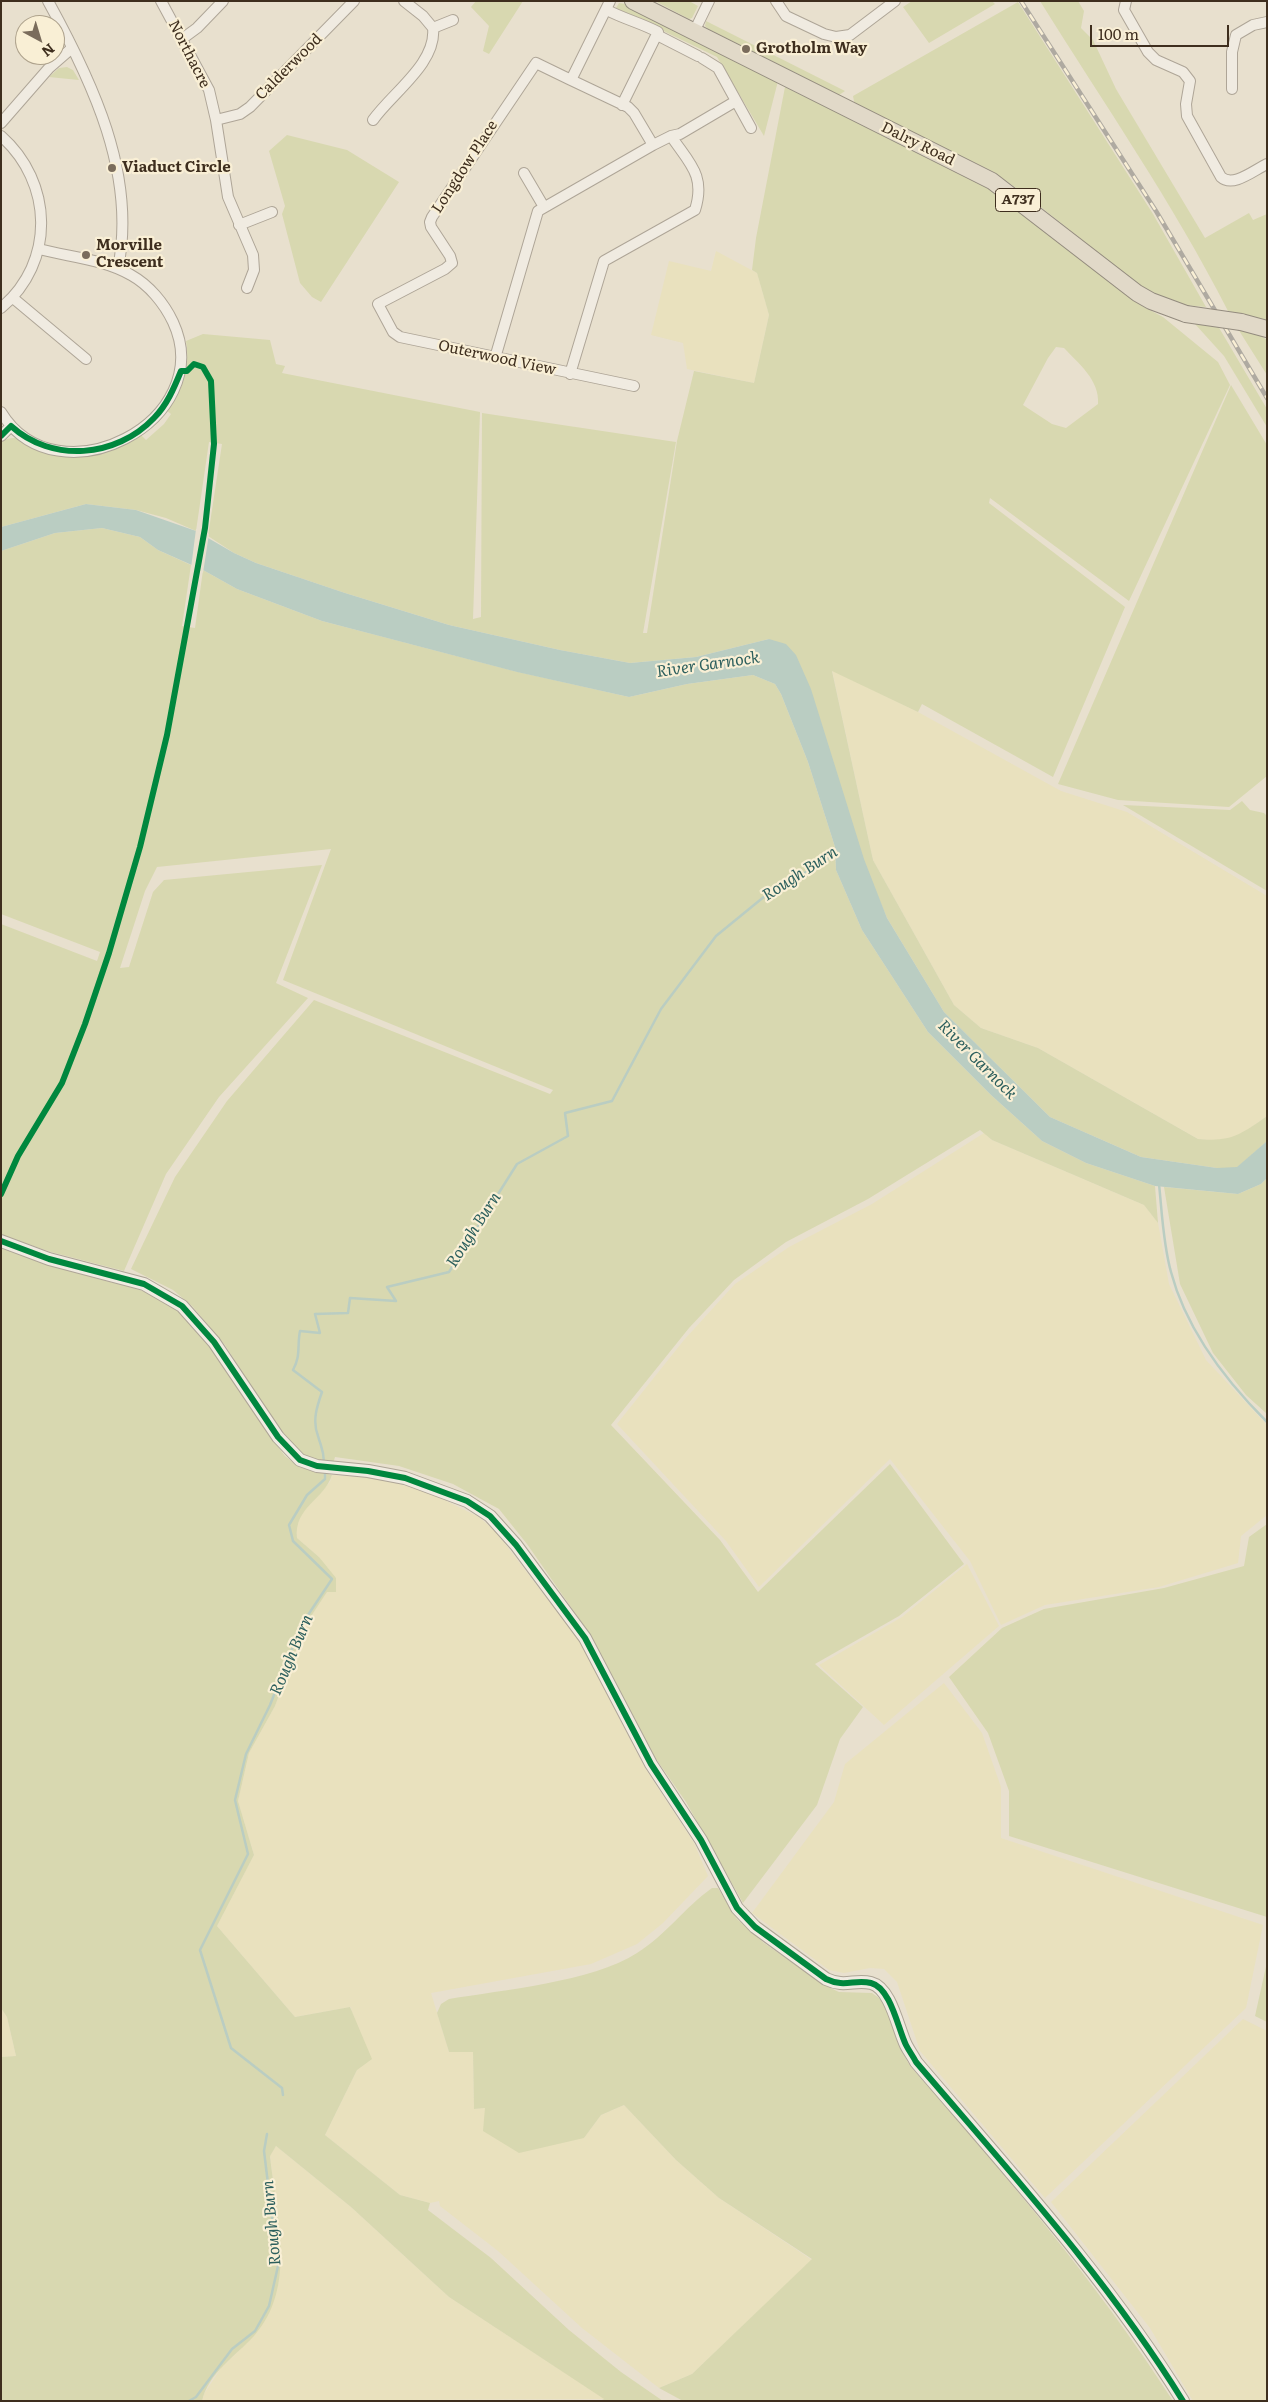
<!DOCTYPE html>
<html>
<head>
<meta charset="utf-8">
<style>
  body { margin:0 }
  #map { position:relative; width:1268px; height:2402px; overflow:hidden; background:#e8e0ce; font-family:Literata,serif }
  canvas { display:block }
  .frame { position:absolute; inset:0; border:2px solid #3e2e1e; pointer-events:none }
  .north { position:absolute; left:15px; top:15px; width:50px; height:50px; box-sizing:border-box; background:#f9efd5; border:1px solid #aea28c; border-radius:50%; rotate:141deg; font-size:14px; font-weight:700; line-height:20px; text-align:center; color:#3e2e1e }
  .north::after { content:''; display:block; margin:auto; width:18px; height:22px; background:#7a6c5c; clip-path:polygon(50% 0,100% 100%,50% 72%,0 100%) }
  .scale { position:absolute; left:1090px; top:25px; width:139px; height:22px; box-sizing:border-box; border:2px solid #3e2e1e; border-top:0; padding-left:6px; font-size:15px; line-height:18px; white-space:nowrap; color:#3e2e1e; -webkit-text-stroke:4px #f9efd5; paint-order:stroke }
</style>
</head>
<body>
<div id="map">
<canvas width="1268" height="2402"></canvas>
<div class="frame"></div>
<div class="north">N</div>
<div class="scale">100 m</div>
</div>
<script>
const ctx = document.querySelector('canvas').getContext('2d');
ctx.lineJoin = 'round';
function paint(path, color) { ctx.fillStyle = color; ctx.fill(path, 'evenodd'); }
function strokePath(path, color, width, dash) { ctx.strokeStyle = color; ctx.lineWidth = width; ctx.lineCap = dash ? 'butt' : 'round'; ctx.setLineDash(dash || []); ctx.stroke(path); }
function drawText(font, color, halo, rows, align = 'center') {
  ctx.font = font + ' Literata,serif'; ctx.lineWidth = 4.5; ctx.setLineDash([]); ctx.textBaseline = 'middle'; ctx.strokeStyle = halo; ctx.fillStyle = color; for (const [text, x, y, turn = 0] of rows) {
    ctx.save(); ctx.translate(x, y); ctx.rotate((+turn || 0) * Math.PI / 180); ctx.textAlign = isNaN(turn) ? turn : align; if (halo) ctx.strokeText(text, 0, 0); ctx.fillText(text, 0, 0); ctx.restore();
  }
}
const farmland = new Path2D(`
  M716,251L757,273L769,315L754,383L687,369L683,343L651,335L669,261L711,271Z
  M832,670L918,712L1061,791L1127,812L1267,896V1116L1239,1136L1219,1141L1198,1139L1038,1048L981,1028L954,1005L873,860Z
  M984,1133L992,1140L1144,1205L1158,1223L1169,1284L1206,1360L1267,1425V1515L1241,1536L1238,1563L1159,1587L1045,1605L1001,1625L970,1561L890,1459L759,1587L726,1541L617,1424L684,1340L735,1284L789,1247L872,1204Z
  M332,1475L383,1479L432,1494L479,1517L496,1532L580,1642L645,1768L694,1843L708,1876L663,1923L637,1944L591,1964L431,1993L449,2052L473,2051L474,2109L485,2108L584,2138L601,2115L624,2105L676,2160L719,2198L812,2260L692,2374L659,2388L582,2328L498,2251L440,2206L439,2201L430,2203L400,2195L325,2135L357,2070L351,2007L295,2017L217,1926L254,1855L238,1801L249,1753L275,1706L306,1624L327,1592H336L319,1557L297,1538L296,1526L302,1513L330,1482Z
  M967,1564L999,1626L884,1725L819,1665L902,1617Z
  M944,1683L982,1733L1001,1787V1838L1263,1925L1246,2008L1045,2198L920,2051L897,1982L884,1969L870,1968L844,1973L829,1970L752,1913L834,1802L845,1764Z
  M1,2008L7,2017L16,2056L1,2057Z
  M1243,2019L1267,2031V2401H1193L1150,2328L1051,2202Z
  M276,2146L351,2207L449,2297L605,2399L202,2401L204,2394L221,2368L253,2337L281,2254L270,2155Z`);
const green = new Path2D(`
  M476,1H523L489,54L483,51L489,26L471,7Z
  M655,1H689L698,6L692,18L689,19Z
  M912,1H992L995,4L929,43L903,7Z
  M1040,1H1078L1084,11L1081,28L1093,40L1116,89L1205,238L1249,213L1253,220L1267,214V322L1228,311C1173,203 1104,104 1040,1Z
  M1018,2L1153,214L1206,307L1172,304L1148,292L1023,193L992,171L855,106L853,96Z
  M619,3L626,4L778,81L764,136L717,57L616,8Z
  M706,21L845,91L839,95L708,29L705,26Z
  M67,67L73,70L79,80L49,77L59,68Z
  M785,87L988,186L1121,291L1144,307L1163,317L1218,362L1230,385L1129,601L990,498L989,503L1125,607L1053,777L922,704L918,712L832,671L873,860L954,1005L981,1028L1038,1048L1198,1139C1231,1142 1240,1135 1267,1116V1141L1237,1168H1217L1141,1157L1050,1117L944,1012L887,918L769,639L696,657L630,663L560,650L449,625L345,593L256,563L234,553L208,536L222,444L209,442L196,531L166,518L136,510L86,504L1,527L2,441C24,429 50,457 75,457C98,457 120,446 141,435L146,440L164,424L171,414L167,411C184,389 190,368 186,341L203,334L270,340L276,364L285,366L282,373L480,412L473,619L481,617L482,413L676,442L643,633H647L677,441L694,371L754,383L769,315L757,273L752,270L756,238ZM1056,347L1064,348C1078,363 1100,380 1098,404L1066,428L1052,424L1023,405L1048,358Z
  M287,135L347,150L399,182L321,302L312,297L300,283L282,214L285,206L269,151Z
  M1195,324L1218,326L1267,409V427L1224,356Z
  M1238,329L1258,334L1267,340V375Z
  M1231,385L1267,445V776L1229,807L1118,800L1058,784Z
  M102,528L140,537L158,550L191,565L182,626L195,628L203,570L237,589L322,621L514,671L629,697L687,684L753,675L775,684L781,694L808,762L835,847L836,870L862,930L928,1032L991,1095L1042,1141L1086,1163L1155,1186L1158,1223L1144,1205L992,1140L980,1130L868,1199L786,1242L734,1280L689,1328L611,1425L720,1540L758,1592L890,1464L964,1564L899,1616L815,1664L863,1707L840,1739L817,1805L743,1903L686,1802L654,1756L591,1636L527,1544L499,1509L453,1484L399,1466L335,1457L333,1464L307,1459L275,1424L225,1345L192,1306L173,1290L131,1269L175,1177L227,1101L314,1000L550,1094L553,1090L283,980L331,849L157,867L145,891L120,968L129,967L153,892L164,880L322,865L276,983L308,998L219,1097L166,1174L124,1271L51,1252L1,1235V924L97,961L100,952L1,914V551L55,533Z
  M1242,801L1250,810L1264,813L1267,816V891L1123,805L1230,810Z
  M1267,1178V1414L1246,1395L1213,1353L1180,1284L1164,1187L1238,1194L1261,1184Z
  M1,1246C33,1260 65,1270 99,1279C120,1285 144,1289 164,1301C218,1335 247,1406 285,1456L299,1467L332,1475C324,1500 294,1507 297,1538L319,1557L336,1578V1592H327L306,1624L275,1706L249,1753L238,1801L254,1855L217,1926L295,2017L350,2007L372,2059L357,2070L325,2135L400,2195L430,2203L428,2210L491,2258L569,2330L621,2372L663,2401H600L604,2399L449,2297L351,2207L276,2146L270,2156C276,2214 298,2287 254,2336C236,2356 209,2372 202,2401H1V2057L16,2056L7,2017L1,2008Z
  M1267,1524V1917L1009,1836V1791L988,1733L949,1677L1002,1628L1044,1609L1164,1588L1244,1566L1249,1537Z
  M712,1888H718L737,1919L764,1943L826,1986L839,1992L872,1993L883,2001L900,2048L910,2066C1004,2173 1096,2281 1173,2401H683L659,2388L692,2374L812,2259L719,2198L676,2160L624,2105L601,2115L584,2138L519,2153L483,2131L485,2108L474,2109L473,2052H449L437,2013L441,2004L449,1999C502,1990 592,1982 637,1953C666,1935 685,1907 712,1888Z
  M1267,1962V2022L1255,2016Z`);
const water = new Path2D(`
  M86,504L136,510L196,531L234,553L256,563L345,593L449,625L560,650L630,663L696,657L769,639L786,644L796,655L811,689L864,859L887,918L944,1012L1050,1117L1141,1157L1217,1168L1237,1167L1267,1141V1178L1261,1184L1238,1194L1155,1186L1086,1163L1042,1141L991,1095L928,1032L862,930L836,870L835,847L808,762L781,694L775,684L753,675L687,684L629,697L517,672L322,621L237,589L203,570L158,550L140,537L102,528L55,533L1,551V527Z`);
const pier = new Path2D(`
  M196,529L209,534L203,573L191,568Z`);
const stream = new Path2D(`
  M1159,1184C1162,1212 1163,1244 1171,1272C1186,1329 1226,1381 1267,1422
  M324,1463C324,1450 321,1447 318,1436C312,1421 317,1406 322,1392L293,1370C301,1356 297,1346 300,1331L320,1333L315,1314L348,1313L350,1298L396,1301L387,1287L449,1272L517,1164L568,1136L565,1113L612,1101L661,1009L716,936L776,887L820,865L837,851
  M283,2095L282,2088L231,2048L200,1950L248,1854L235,1800L246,1754L270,1705L302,1624L332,1579L293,1541L289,1525L307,1495L325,1479V1471
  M189,2401L196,2397L232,2349L255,2331L269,2306L278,2266L264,2151L267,2134`);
const minor = new Path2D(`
  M48,1C92,81 137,175 118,268
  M161,1L209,90L216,120L228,197L253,255L254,270L247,288
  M610,1L571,80L628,107L634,113L653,145L671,136L680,134L736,101
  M776,1L786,16L824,34L836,37L850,35L895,1
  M1126,1L1124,10L1148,52L1156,60L1183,72L1190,81L1186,104L1187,116L1221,177C1233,188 1254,170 1267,164
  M607,10C624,19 641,23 658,32L622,105
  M433,28L453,20
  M694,32L709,1
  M657,35L698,56
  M182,39L197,28L223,1
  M702,58L718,68L751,128
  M571,80L536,63L432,217L430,222L431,227L450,256L452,263L445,269L378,304L393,332L400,337L634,386
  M1232,89V52L1236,35L1253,25L1267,22
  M216,120L240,114L250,107L354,1
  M373,120C392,93 437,63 433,28L423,16L404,1
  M1,123L49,68L72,48
  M1,136C53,182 56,262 1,308
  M524,173L544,207
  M239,225L272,212
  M13,298L86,359
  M495,358L538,211L653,145
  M570,374L604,261L695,210C706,175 689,163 671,136
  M1,412C57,504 219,421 173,322C164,303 149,285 131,275C104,259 69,257 39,249
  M1,436L11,426`);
const tertiary = new Path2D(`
  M1,1241L49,1259L144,1284L182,1306L214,1342L278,1437L300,1460L317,1466L368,1471L405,1478L467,1501L490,1516L516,1545L585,1638L651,1764L701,1840L737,1908L755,1927L826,1979C845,1988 854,1979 871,1983C891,1988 898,2029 906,2045C909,2051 913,2056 916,2062C1009,2171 1107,2278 1183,2401`);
const trunk = new Path2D(`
  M633,1L992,181L1137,293L1151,301L1186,314
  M1241,322L1267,329`);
const rail = new Path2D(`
  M1021,1L1156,211L1267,398`);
const trunkBridge = new Path2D(`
  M1186,314L1241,322`);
const cycleway = new Path2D(`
  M1,436L11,426C52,463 116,458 154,418C167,405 174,388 181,371H187L194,364L203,367L211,381L214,444L205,528L167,735L140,847L109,953L85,1024L62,1083L18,1156L1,1194
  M1,1241L49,1259L144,1284L182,1306L214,1342L278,1437L300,1460L317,1466L368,1471L405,1478L467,1501L490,1516L516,1545L585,1638L651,1764L701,1840L737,1908L755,1927L826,1979C845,1988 854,1979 871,1983C891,1988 898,2029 906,2045C909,2051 913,2056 916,2062C1009,2171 1107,2278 1183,2401`);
const markers = [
  [746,49,5,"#7a6c5c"],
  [112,168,5,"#7a6c5c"],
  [86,255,5,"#7a6c5c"]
];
const shields = [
  [1018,200,45]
];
const shieldNames = [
  ["A737",1018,200]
];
const poiNames = [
  ["Grotholm Way",756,49],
  ["Viaduct Circle",122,168],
  ["Morville",96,246],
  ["Crescent",96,263]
];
const streetNames = [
  ["Northacre",189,54,63],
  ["Calderwood",289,67,-45],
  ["Dalry Road",918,144,26],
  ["Longdow Place",465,167,-57],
  ["Outerwood View",497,358,12]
];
const waterNames = [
  ["River Garnock",708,665,-8],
  ["Rough Burn",800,874,-33],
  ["River Garnock",977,1060,45],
  ["Rough Burn",474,1230,-57],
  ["Rough Burn",292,1655,-67],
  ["Rough Burn",272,2223,-95]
];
paint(farmland, '#e9e1be');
paint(green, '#d8d8b0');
paint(water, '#bacdc2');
paint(pier, '#e8e0ce');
strokePath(stream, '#bacdc2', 2.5);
strokePath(minor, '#aea597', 12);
strokePath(tertiary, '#aea597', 14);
strokePath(trunk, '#938b7e', 18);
strokePath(minor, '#f0ebe1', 10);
strokePath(tertiary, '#f0ebe1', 12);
strokePath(trunk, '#e1d9c8', 16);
strokePath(rail, '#afaaa1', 4.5);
strokePath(rail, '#f9efd5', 2.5, [8]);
strokePath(trunkBridge, '#938b7e', 18, []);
strokePath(trunkBridge, '#e1d9c8', 16);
strokePath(cycleway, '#00873e', 6);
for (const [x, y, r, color] of markers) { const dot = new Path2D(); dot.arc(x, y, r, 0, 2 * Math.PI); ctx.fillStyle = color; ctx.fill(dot); strokePath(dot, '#f9efd5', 2); }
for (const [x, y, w] of shields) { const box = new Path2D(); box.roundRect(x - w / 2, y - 11.5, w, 23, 4); ctx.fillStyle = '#f9efd5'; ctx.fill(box); strokePath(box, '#3e2e1e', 1); }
drawText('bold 14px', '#3e2e1e', null, shieldNames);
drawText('bold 15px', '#3e2e1e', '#f9efd5', poiNames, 'left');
drawText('15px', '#3e2e1e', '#f9efd5', streetNames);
drawText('italic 16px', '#2c5f5d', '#f9efd5', waterNames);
</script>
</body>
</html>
